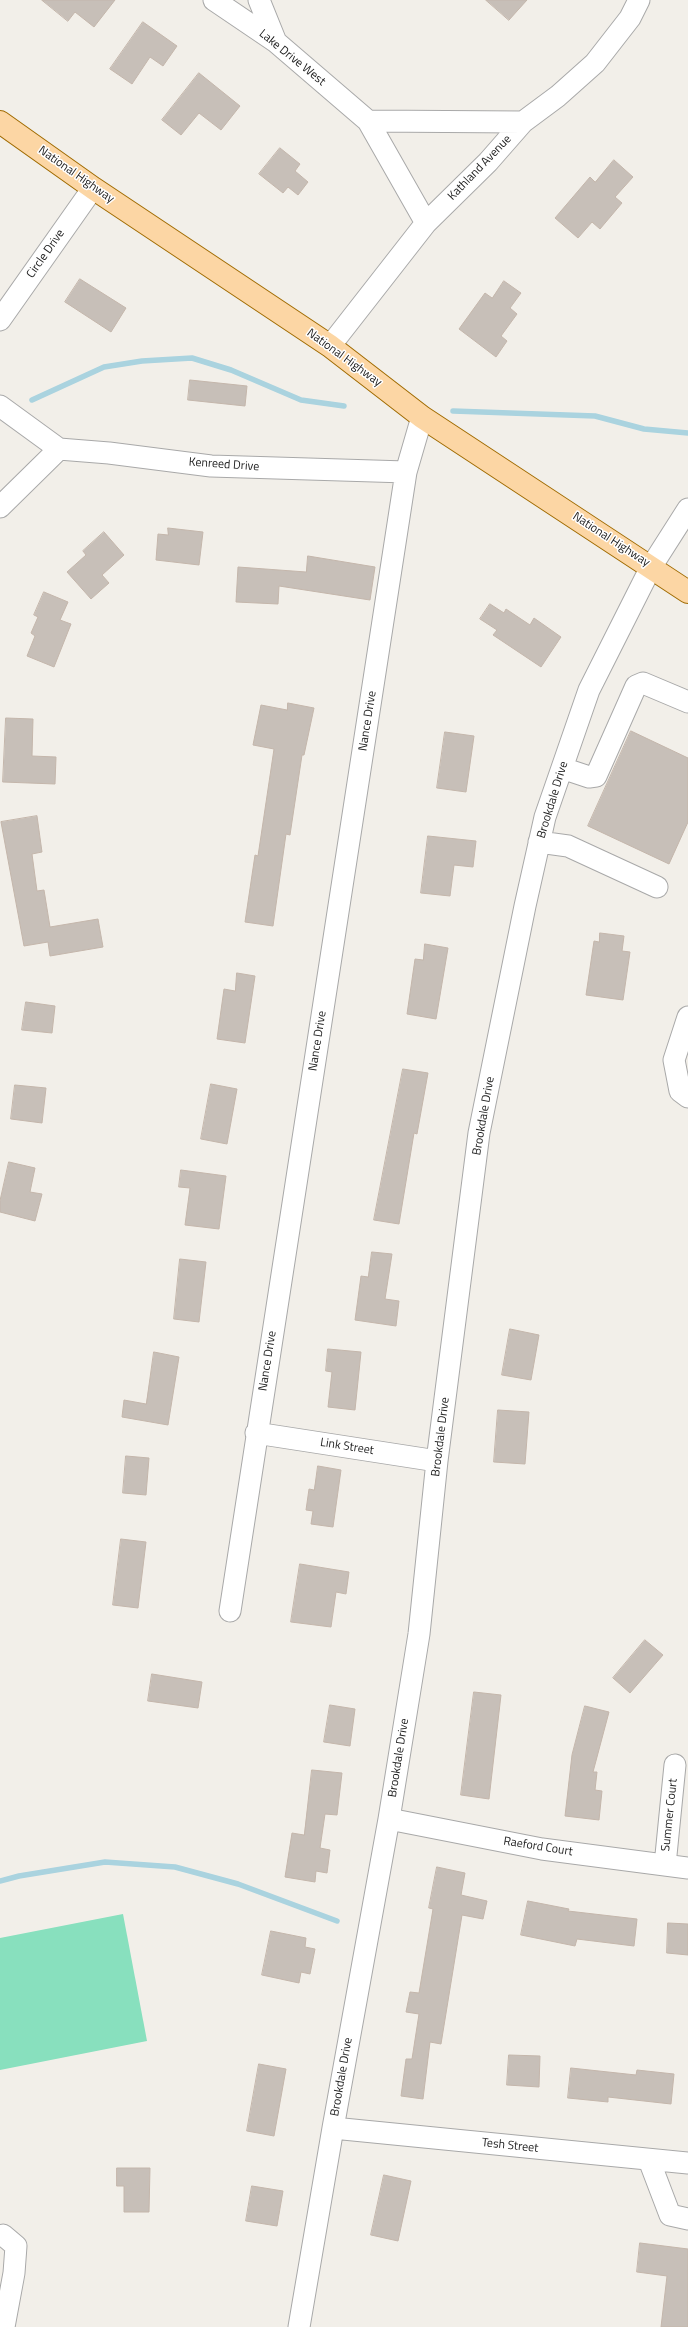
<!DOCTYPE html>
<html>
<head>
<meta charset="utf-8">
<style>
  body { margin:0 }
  canvas { display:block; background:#f2efe9 }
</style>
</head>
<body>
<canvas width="688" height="2327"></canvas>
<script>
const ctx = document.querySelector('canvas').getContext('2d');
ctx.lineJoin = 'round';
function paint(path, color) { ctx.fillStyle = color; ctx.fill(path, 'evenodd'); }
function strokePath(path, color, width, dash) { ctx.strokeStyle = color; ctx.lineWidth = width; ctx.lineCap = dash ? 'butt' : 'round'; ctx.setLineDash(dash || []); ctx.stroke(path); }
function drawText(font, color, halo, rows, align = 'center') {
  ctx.font = font + ' "Titillium Web",sans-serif'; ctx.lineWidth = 3; ctx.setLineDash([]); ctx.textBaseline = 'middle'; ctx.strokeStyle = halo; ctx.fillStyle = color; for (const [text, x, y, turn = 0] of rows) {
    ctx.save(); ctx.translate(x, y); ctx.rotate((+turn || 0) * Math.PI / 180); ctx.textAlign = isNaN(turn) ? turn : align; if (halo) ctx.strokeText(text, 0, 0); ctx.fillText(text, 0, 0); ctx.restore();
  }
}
const pitch = new Path2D(`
  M123,1914L147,2041L0,2070V1938Z`);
const stream = new Path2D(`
  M32,400L104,367L142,361L192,358L231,370L301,400L344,406
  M453,411L595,416L644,429L688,433
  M0,1881L19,1876L105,1862L175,1867L238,1884L337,1921`);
const building = new Path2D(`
  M42,0H115L94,27L75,12L68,21Z
  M486,0H527L509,20Z
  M143,22L177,46L163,66L150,57L132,84L110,69Z
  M199,73L240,106L221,130L199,113L181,135L162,120Z
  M280,148L300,164L295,171L308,182L298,195L288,187L283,193L259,174Z
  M614,160L633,177L615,197L622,203L600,229L592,222L578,238L555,218L590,177L595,182Z
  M80,279L126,308L111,332L65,302Z
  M504,281L521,293L510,308L517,314L501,336L507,341L496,357L459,329L485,293L492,298Z
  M190,380L247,386L245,406L188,400Z
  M168,528L203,532L199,565L156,560L158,534L168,535Z
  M104,532L124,555L102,575L109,583L91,599L67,572L86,555L83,551Z
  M308,556L375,567L370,600L279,586L278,604L236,602L238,567L306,572Z
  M44,592L68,602L60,620L71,624L54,667L27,656L35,636L31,633L38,617L34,615Z
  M490,604L504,613L506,609L530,625L534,618L561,637L541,667L493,635L497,630L480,619Z
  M288,703L314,708L304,755H302L290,835L286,834L273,926L245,922L255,855L258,856L274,749L253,745L261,705L287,710Z
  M6,718L33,719L32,756L56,757L55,784L3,782Z
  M631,731L688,758V822L669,864L588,826Z
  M445,732L474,736L466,792L437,788Z
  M37,816L42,852L32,854L37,891L44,890L50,927L98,919L103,947L50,956L48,942L24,946L1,822Z
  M428,836L476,841L473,867L454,865L450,896L421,893Z
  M600,933L624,936L622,951L630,952L623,1000L586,995L594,941L599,942Z
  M425,944L448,948L436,1019L407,1014L415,959L423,960Z
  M237,973L255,976L245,1043L217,1039L224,989L235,991Z
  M26,1002L55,1006L52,1033L22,1030Z
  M403,1069L428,1073L417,1134L414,1133L399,1224L374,1220Z
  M211,1084L237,1089L227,1144L201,1139Z
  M15,1085L46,1088L42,1123L11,1119Z
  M9,1162L35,1168L30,1192L42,1194L35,1221L0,1212V1201Z
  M181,1170L226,1176L219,1229L185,1225L190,1188L179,1187Z
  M372,1252L392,1254L385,1299L399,1301L396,1326L355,1320L361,1276L368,1277Z
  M180,1259L206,1262L199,1322L174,1319Z
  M510,1329L539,1335L531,1380L502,1375Z
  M328,1349L361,1352L355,1410L328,1407L332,1372L326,1371Z
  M154,1352L179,1357L168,1425L122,1417L124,1400L146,1404Z
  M498,1410L529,1412L525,1464L494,1462Z
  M126,1456L149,1458L146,1495L123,1493Z
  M318,1466L341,1470L333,1527L311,1524L313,1511L306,1510L309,1489L314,1490Z
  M121,1539L146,1542L138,1608L113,1605Z
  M300,1564L349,1572L346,1594L336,1592L331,1627L291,1622Z
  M645,1640L663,1655L630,1693L613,1678Z
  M152,1674L202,1682L198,1708L148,1701Z
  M474,1692L501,1695L489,1799L461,1795Z
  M330,1705L355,1709L350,1746L324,1742Z
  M585,1706L609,1712L593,1772H597L595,1790L602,1791L599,1820L565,1816L572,1755Z
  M312,1770L342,1773L337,1815L325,1814L320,1848L330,1850L327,1873L316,1871L315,1882L285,1877L292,1833L304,1835Z
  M437,1867L465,1873L461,1895L487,1901L483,1919L462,1915L441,2044L430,2042L423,2099L401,2096L406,2059H412L419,2014L406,2012L410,1992L419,1993L433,1909L429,1908Z
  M528,1901L569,1909L568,1911L637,1919L634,1946L577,1939L575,1946L521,1935Z
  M668,1923L688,1924V1955L667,1953Z
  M271,1931L306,1938L305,1947L315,1949L310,1974L301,1972L299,1983L262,1975Z
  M509,2055L540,2056L539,2087L507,2085Z
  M259,2064L286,2069L274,2136L247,2131Z
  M571,2068L636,2075L637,2070L674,2074L671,2104L608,2097V2102L568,2098Z
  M117,2168H150L149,2212H124V2186H117Z
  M384,2175L411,2181L398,2241L371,2235Z
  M252,2186L283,2191L277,2226L246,2221Z
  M640,2243L688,2249V2327H661L667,2276L637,2272Z`);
const minor = new Path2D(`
  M214,0L276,42L368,121L426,223
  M259,0L276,42
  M368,121L523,122
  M0,320L93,188
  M330,346L426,223L488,162L523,122L558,96L595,63L630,18L639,0
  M0,406L59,449L109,453L211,466L406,472L422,417
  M0,507L59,449
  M562,768L589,777L596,776L636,686L643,683L688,702
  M539,842L568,846L657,887
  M688,1017L674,1060L680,1091L688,1097
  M256,1433L437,1461
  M230,1611L406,472
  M389,1819L542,1849L688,1868
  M665,1865L675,1765
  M333,2128L688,2163
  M649,2160L670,2215L688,2219
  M0,2236L3,2235L16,2246L14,2273L4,2327
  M299,2327L333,2128L389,1819L419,1634L437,1461L479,1133L525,906L545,817L589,690L651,567L688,509`);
const major = new Path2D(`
  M0,122L93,188L330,346L422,417L688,592`);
const streetNames = [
  ["Lake Drive West",292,58,39],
  ["Kathland Avenue",480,168,-46],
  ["National Highway",76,175,35],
  ["Circle Drive",46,254,-55],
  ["National Highway",344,358,36],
  ["Kenreed Drive",224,465,4],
  ["National Highway",611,540,33],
  ["Nance Drive",368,721,-81],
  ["Brookdale Drive",553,800,-73],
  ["Nance Drive",318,1041,-81],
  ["Brookdale Drive",484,1116,-80],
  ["Nance Drive",268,1361,-81],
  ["Brookdale Drive",441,1437,-83],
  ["Link Street",347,1447,9],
  ["Brookdale Drive",399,1758,-81],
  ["Summer Court",670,1815,-84],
  ["Raeford Court",538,1847,9],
  ["Brookdale Drive",342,2077,-80],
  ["Tesh Street",510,2146,6]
];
paint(pitch, '#88e0be');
strokePath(stream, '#aad3df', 5.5);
paint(building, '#c7bfb8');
strokePath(building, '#c4b6ab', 1);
strokePath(minor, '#a9a9a9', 23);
strokePath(major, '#a06b00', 24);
strokePath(minor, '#fff', 21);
strokePath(major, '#fcd6a4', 22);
drawText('12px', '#222', '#fff', streetNames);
</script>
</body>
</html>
